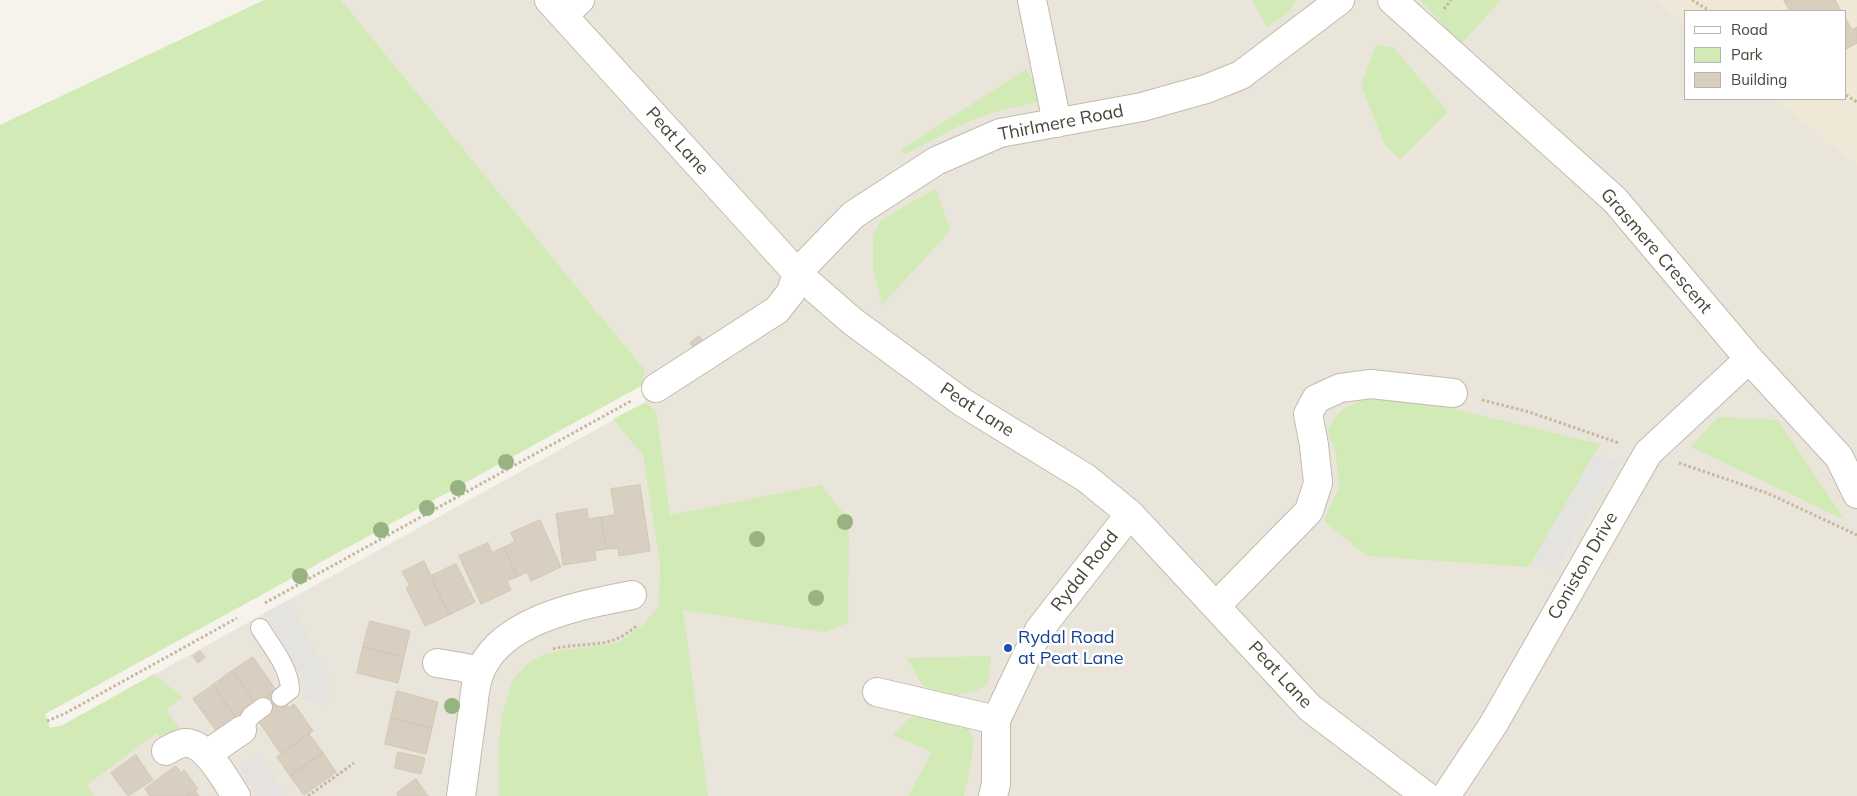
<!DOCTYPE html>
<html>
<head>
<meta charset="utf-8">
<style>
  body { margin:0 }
  #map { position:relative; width:1857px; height:796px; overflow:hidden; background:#f6f3ec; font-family:Mulish,sans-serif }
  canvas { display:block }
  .legend { position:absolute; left:1684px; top:10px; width:162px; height:90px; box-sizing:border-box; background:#fff; border:1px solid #b7b4b0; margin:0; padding:6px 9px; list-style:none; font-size:15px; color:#4b4439 }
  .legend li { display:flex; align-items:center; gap:10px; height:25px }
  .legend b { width:25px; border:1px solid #b7b4b0 }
</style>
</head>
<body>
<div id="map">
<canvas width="1857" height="796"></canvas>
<ul class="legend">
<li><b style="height:6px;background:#fff"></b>Road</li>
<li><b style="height:14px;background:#d2eab5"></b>Park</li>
<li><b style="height:14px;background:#d8cfc1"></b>Building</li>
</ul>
</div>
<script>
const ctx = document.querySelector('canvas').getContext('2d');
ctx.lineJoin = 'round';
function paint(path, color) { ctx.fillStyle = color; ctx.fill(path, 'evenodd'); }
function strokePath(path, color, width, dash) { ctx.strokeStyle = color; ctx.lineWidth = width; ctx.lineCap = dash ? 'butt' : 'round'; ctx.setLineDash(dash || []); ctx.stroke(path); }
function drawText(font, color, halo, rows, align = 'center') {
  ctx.font = font + ' Mulish,sans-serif'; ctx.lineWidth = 5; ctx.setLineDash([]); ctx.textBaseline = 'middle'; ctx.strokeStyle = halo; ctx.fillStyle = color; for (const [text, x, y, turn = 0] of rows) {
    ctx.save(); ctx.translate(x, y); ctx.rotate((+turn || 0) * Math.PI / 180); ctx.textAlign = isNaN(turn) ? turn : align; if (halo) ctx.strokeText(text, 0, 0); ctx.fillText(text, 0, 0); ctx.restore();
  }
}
const residential = new Path2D(`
  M341,0H1857V796H50L63,725L646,402L641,386L645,370ZM1686,11H1846V99H1686Z`);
const education = new Path2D(`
  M1654,0H1857V166L1775,99H1846V11H1686V26Z`);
const green = new Path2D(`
  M264,0H341L645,370L641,386L45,714L50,728L63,725L154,674L183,698L166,709L180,730L163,734L160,737L156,733L87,785L94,796H0V125Z
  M1252,0H1296L1289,12L1267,27Z
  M1420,0H1501L1461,44Z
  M1376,44L1394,48L1448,112L1400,159L1385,145L1361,86Z
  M1026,69L1035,83L1037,102L991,113L957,127L904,155L901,150Z
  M936,188L950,231L882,305L873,268V236L881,220Z
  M1375,397L1438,405L1600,444L1529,567L1367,556L1324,521L1339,487L1336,455L1328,431C1338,406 1352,404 1375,397Z
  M646,402L656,411L670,515L821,485L849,520L848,623L824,632L683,610L708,796H499L498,751L502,714L513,679L526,665L540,656L562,650L605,645L619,642L642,626L659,606L660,563L643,455L613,419Z
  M1718,417L1778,420L1845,520L1691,447Z
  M991,656L988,683L978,690L960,695L939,693L922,685L907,658Z
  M928,714L965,723L973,739L972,760L964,796H908L932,752L893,735L909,718Z`);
const parking = new Path2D(`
  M1594,454L1621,461L1555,569L1529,567Z
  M288,600L327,671L330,689L328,699L325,705L302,699L305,685L302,677L264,613Z
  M258,754V755L287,796H259L239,768Z`);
const building = new Path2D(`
  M1784,0H1835L1841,11H1790Z
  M1846,19L1852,30L1857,27V43L1846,49Z
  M699,336L704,343L695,349L690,343Z
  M640,485L650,551L619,556L618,548L606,549L601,517L615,515L611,489Z
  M587,509L588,519L601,517L606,549L595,551L596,560L563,565L556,514Z
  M540,520L561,567L531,581L527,572L517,577L504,547L515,542L511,533Z
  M488,543L492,553L504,547L517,577L507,581L511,590L481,604L459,556Z
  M424,561L449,615L425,626L406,588L410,586L402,572Z
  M456,564L475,602L449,615L431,576Z
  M370,621L410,631L404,657L363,647Z
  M363,647L404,657L398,683L357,673Z
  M200,651L205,657L198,663L193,656Z
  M253,657L276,690L256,704L232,671Z
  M232,671L256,704L236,718L213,685Z
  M213,685L236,718L217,732L193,699Z
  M276,690L289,708L294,704L313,731L281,754L257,719L260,701Z
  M397,691L438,702L432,728L391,718Z
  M391,718L432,728L426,754L385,744Z
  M309,734L323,753L290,776L277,757Z
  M398,752L425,758L421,774L395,768Z
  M323,753L336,772L304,795L290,776Z
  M136,755L153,780L128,796L111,773Z
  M176,766L181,773L184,770L198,789L187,796H150L145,789Z
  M416,779L428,796H398L397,793Z
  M195,791L199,796H187Z`);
const path = new Path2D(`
  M1692,0L1710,11
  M1444,9L1451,0
  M1846,95L1857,102
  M1482,400L1529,412L1619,443
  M1679,463L1767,493L1857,535
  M265,603L631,401
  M553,649C572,644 592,646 611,641C621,638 630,631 638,625
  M47,721L64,714L237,618
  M308,796L354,763`);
const service = new Path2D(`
  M260,628C271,646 290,668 290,690L281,697
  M242,730L251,716L263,707`);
const minor = new Path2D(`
  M549,0L797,273L852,321L962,402L1086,478L1130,514L1310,708L1426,796
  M1032,0L1057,123
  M1392,0L1615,200L1749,359L1839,457L1857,494
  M563,15L580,0
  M656,388L777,310L791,292L797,273L853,215L936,161L1000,133L1142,107L1206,89L1241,75L1340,0
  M1216,606L1309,511L1318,483L1314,445L1308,414L1316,399L1340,388L1371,384L1453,393
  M437,663L467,668L478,678
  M877,692L996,720
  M166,751C171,748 178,744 184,743C206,741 226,781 236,796
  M207,754L242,730
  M461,796C465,769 468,743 472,716C474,704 474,690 478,678C495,620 581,605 632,595
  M993,796L996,784V720L1039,630L1130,514
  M1446,796L1493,725L1648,453L1749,359`);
const trees = [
  [506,462],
  [458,488],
  [427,508],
  [845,522],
  [381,530],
  [757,539],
  [300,576],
  [816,598],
  [452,706]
];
const markers = [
  [1008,648,5,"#1a4fb4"]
];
const streetNames = [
  ["Thirlmere Road",1061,123,-11],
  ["Peat Lane",677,141,48],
  ["Grasmere Crescent",1656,251,49],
  ["Peat Lane",977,410,33],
  ["Coniston Drive",1583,566,-60],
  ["Rydal Road",1085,571,-52],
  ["Peat Lane",1280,675,47]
];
const transitNames = [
  ["Rydal Road",1018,638],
  ["at Peat Lane",1018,659]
];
paint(residential, '#eae5da');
paint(education, '#efe8d6');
paint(green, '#d2eab5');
paint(parking, '#e5e3e0');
paint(building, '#d8cfc1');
strokePath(building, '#d3c7b4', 1);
strokePath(service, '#c2bbae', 20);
strokePath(minor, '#c2bbae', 30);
strokePath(path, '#c4b79f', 3, [2.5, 2.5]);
strokePath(service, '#fff', 18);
strokePath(minor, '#fff', 28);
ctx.fillStyle = '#97b381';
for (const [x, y] of trees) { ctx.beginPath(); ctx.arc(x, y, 8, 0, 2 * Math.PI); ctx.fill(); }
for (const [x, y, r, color] of markers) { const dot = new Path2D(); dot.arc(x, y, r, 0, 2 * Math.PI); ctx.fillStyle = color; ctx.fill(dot); strokePath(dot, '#fff', 2); }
drawText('18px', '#4b4439', '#fff', streetNames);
drawText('18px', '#164399', '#fff', transitNames, 'left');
</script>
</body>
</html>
